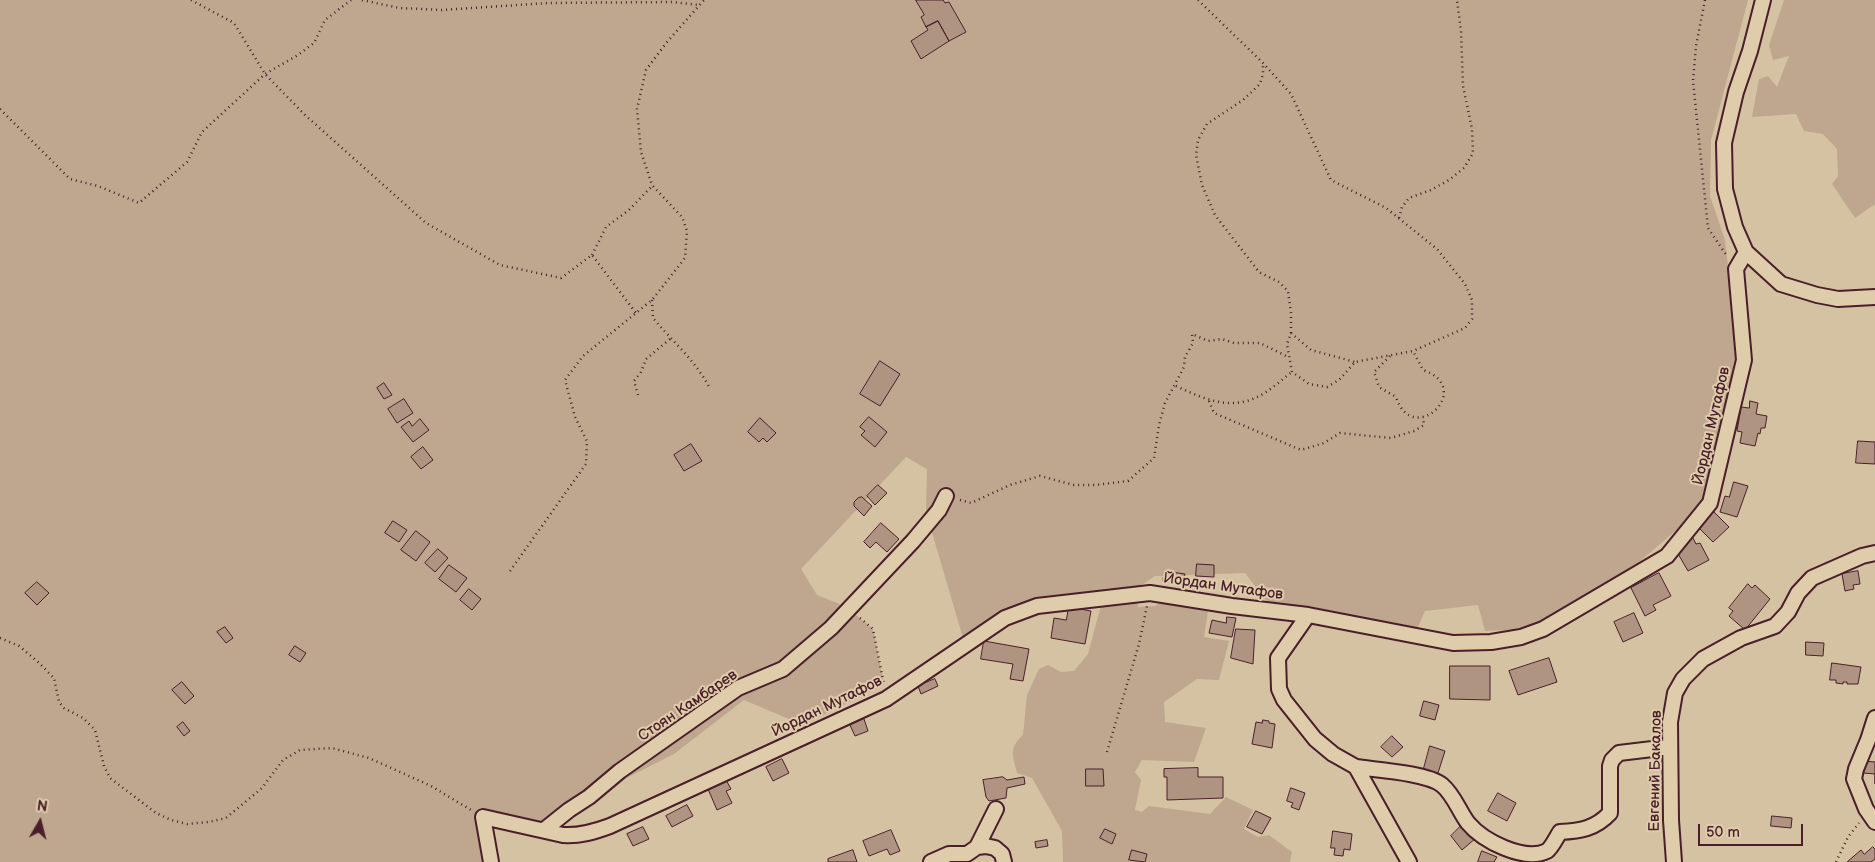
<!DOCTYPE html>
<html>
<head>
<meta charset="utf-8">
<style>
  body { margin:0 }
  #map { position:relative; width:1875px; height:862px; overflow:hidden; background:#d5c2a2; font-family:"Balsamiq Sans",sans-serif }
  canvas { display:block }
  .north { position:absolute; left:15px; top:797px; width:50px; height:50px; -webkit-text-stroke:4px #deccaa; paint-order:stroke; rotate:8deg; font-size:14px; font-weight:700; line-height:20px; text-align:center; color:#4a1f2b }
  .north::after { content:''; display:block; margin:auto; width:18px; height:22px; background:#4a1f2b; clip-path:polygon(50% 0,100% 100%,50% 72%,0 100%) }
  .scale { position:absolute; left:1698px; top:824px; width:105px; height:22px; box-sizing:border-box; border:2px solid #4a1f2b; border-top:0; padding-left:6px; font-size:15px; line-height:18px; white-space:nowrap; color:#4a1f2b; -webkit-text-stroke:4px #deccaa; paint-order:stroke }
</style>
</head>
<body>
<div id="map">
<canvas width="1875" height="862"></canvas>
<div class="north">N</div>
<div class="scale">50 m</div>
</div>
<script>
const ctx = document.querySelector('canvas').getContext('2d');
ctx.lineJoin = 'round';
function paint(path, color) { ctx.fillStyle = color; ctx.fill(path, 'evenodd'); }
function strokePath(path, color, width, dash) { ctx.strokeStyle = color; ctx.lineWidth = width; ctx.lineCap = dash ? 'butt' : 'round'; ctx.setLineDash(dash || []); ctx.stroke(path); }
function drawText(font, color, halo, rows, align = 'center') {
  ctx.font = font + ' "Balsamiq Sans",sans-serif'; ctx.lineWidth = 4; ctx.setLineDash([]); ctx.textBaseline = 'middle'; ctx.strokeStyle = halo; ctx.fillStyle = color; for (const [text, x, y, turn = 0] of rows) {
    ctx.save(); ctx.translate(x, y); ctx.rotate((+turn || 0) * Math.PI / 180); ctx.textAlign = isNaN(turn) ? turn : align; if (halo) ctx.strokeText(text, 0, 0); ctx.fillText(text, 0, 0); ctx.restore();
  }
}
const green = new Path2D(`
  M0,0H1748L1711,140L1710,196L1725,240L1738,355L1726,421L1701,509L1625,574L1531,629L1485,631L1478,605L1425,611L1412,641L1263,616L1269,604L1245,573L1155,576L1137,588L1138,607L1155,606L1162,601L1208,611L1204,637L1229,641L1219,680L1197,679L1164,702L1165,722L1206,728L1194,762L1142,760L1135,772L1141,780L1135,810L1142,812L1149,806L1210,814L1226,797L1253,810L1244,829L1258,837L1269,835L1292,852L1290,862H1063L1062,831L1032,778L1017,773C1013,755 1008,749 1023,735L1027,695L1039,669L1048,665L1061,672L1074,671L1088,654L1103,598L1037,601L963,638L926,512L927,469L906,457L801,569L817,595L845,606L873,629L884,685L803,725L744,700L674,754L589,797L544,830L483,817L491,862H0Z
  M1784,0H1875V204L1855,218L1832,184L1838,176L1837,149L1823,134L1804,131L1796,114L1752,117L1759,79L1768,76L1777,87L1789,56L1773,60L1769,45Z`);
const building = new Path2D(`
  M916,0H943L945,3L949,2L966,32L949,41L938,21L926,27L921,17L924,15Z
  M938,21L949,41L921,59L911,41L928,30L926,27Z
  M880,361L900,374L880,406L860,394Z
  M384,383L392,395L384,399L377,388Z
  M404,399L413,413L397,423L388,409Z
  M1750,401L1758,403L1756,414L1767,416L1765,428H1761L1760,434L1758,433L1755,446L1740,443L1742,432L1737,431L1741,407L1749,408Z
  M869,417L887,432L875,447L861,435L865,431L860,427Z
  M760,418L776,433L767,442L763,438L759,442L748,432Z
  M420,419L429,430L413,442L401,427L409,421L412,426Z
  M1858,441L1875,442V464L1856,463Z
  M691,444L702,461L684,471L674,455Z
  M423,447L433,460L421,469L411,457Z
  M1734,482L1748,486L1737,517L1720,512L1725,496L1729,497Z
  M878,485L887,493L875,505L867,496Z
  M862,497L872,506L864,516L854,506V502L858,498Z
  M1714,512L1729,527L1713,542L1698,527Z
  M393,521L407,530L399,542L385,533Z
  M881,523L899,539L887,552L876,542L870,548L864,542Z
  M416,531L430,542L416,561L401,550Z
  M1693,538L1696,544L1700,543L1709,560L1688,571L1677,552L1687,540Z
  M438,549L448,558L435,572L425,563Z
  M1197,564L1214,565V577L1196,576Z
  M449,565L467,578L456,592L439,579Z
  M1165,571L1185,574L1183,584L1163,581Z
  M1858,571L1860,584L1853,585L1854,589L1845,591L1842,574Z
  M1659,573L1671,596L1653,605L1656,610L1645,616L1631,588Z
  M37,582L49,593L37,605L25,593Z
  M1748,584L1752,588L1755,585L1770,599L1745,630L1729,616L1733,611L1729,608Z
  M469,589L481,599L472,610L460,600Z
  M1069,607L1091,611L1085,644L1051,638L1054,618L1066,620Z
  M1634,613L1643,633L1623,642L1614,622Z
  M1227,617L1236,618L1232,637L1209,633L1212,620L1226,623Z
  M225,627L233,638L226,643L217,632Z
  M1236,629L1255,630L1253,664L1231,658Z
  M984,641L1029,649L1023,681L1010,679L1013,664L981,659Z
  M1806,642L1824,643L1823,656L1806,655Z
  M295,646L306,653L300,662L289,655Z
  M1549,658L1557,682L1518,695L1509,671Z
  M1832,663L1861,667L1858,684H1847V682H1843V684L1836,683V680H1830Z
  M1450,666H1490V700L1450,699Z
  M935,679L938,686L921,694L918,686Z
  M182,682L194,696L185,704L172,690Z
  M1424,701L1439,705L1435,720L1420,716Z
  M864,719L868,731L855,736L850,725Z
  M1263,720L1269,721V723L1275,724L1272,748L1252,744L1256,722L1262,723Z
  M183,722L190,731L184,736L177,727Z
  M1392,736L1403,747L1392,757L1381,747Z
  M1430,746L1445,751L1437,776L1423,772Z
  M782,759L789,773L773,781L766,767Z
  M1864,761L1875,762V784V774L1863,773Z
  M1198,768V777H1223V798L1167,800V777H1164V769Z
  M1086,769H1103L1104,786H1086Z
  M1003,777L1007,780L1024,777L1025,784L1007,788L1006,798L989,801L986,797L983,780Z
  M725,778L731,789L726,791L732,803L717,810L708,789L717,785L716,782Z
  M1291,788L1305,793L1299,810L1291,807L1293,803L1287,801Z
  M1498,793L1516,803L1507,821L1488,811Z
  M687,805L693,816L672,827L666,816Z
  M1256,811L1271,818L1262,834L1247,827Z
  M1772,816L1792,818L1791,828L1771,826Z
  M1464,823L1477,837L1462,850L1451,836Z
  M643,827L649,839L633,846L627,834Z
  M1105,829L1116,834L1112,844L1100,838Z
  M891,830L900,851L890,855L887,849L869,856L863,841Z
  M1333,831L1352,834L1350,850L1344,849L1343,856L1334,855L1335,848H1331Z
  M1047,840L1048,846L1036,848L1035,842Z
  M1873,847L1875,849V859L1871,862H1847L1861,850L1864,854Z
  M853,850L857,862H828V859Z
  M1132,850L1147,854L1145,862L1129,860Z
  M1482,851L1497,857L1494,862H1478Z`);
const path = new Path2D(`
  M191,0L234,23L265,74L305,115L426,223L500,265L561,278L592,255L636,313
  M362,0L399,8L442,10L548,3L673,2L699,5
  M1198,0L1263,63L1291,94L1331,180L1386,208L1437,249L1465,284L1472,300V319L1465,328L1413,351L1355,362L1339,380L1327,387L1309,384L1292,372L1287,344L1291,333V313L1288,291L1279,282L1259,272L1215,215L1202,185L1196,155L1198,140L1207,124L1243,100L1260,84L1263,74V63
  M1705,0L1696,46L1693,81L1708,228L1727,256
  M0,109L70,179L98,186L139,203L187,162L202,132L265,74L298,55L314,43L325,20L351,0
  M1399,218L1402,207L1409,198L1431,190L1449,180L1464,168L1473,153L1472,129L1463,86L1461,31L1457,0
  M592,255L606,227L629,210L652,186
  M652,300L653,318C672,341 697,362 710,389
  M1291,333L1311,350L1355,362
  M1390,356L1374,372L1379,387L1396,397C1413,449 1476,388 1423,370L1413,351
  M1176,386C1202,398 1229,411 1257,397C1269,392 1281,380 1292,372
  M638,395L634,381L641,372L646,359L670,339
  M1209,401L1214,413L1301,450L1324,443L1340,433L1391,438L1414,431L1424,425L1423,417
  M960,500L971,503L1010,485L1040,476L1074,485H1096L1128,481L1154,458L1159,425L1165,403L1184,367L1185,357L1193,343L1192,334L1208,341L1222,339L1234,343H1260L1288,357
  M510,571L586,464L587,441L575,417L565,380L583,356L652,300L685,258L687,231L682,217L652,185L641,152L637,109L646,70L667,42L704,0
  M860,618L873,629L884,685
  M0,638L19,646L38,662L54,678L59,702L64,708L83,718L95,730L104,766L110,778L156,813L171,820L187,824L209,822L226,818L262,788L283,760L300,750L332,748L369,758L431,786L471,810
  M1107,752L1139,644L1147,606
  M1836,862L1848,837L1859,823`);
const minor = new Path2D(`
  M1763,0L1750,51L1736,92L1724,143L1725,189L1735,227L1746,252L1781,284L1817,295L1838,299L1875,297
  M1308,615L1278,658L1279,689L1284,700L1315,739L1333,754L1356,767
  M1875,718L1868,740L1856,769L1854,779L1866,809L1875,822
  M544,830L569,810L589,797L620,771L738,688L783,669L831,628L913,541L939,510L946,496
  M977,847L996,809
  M491,862L483,817L563,835C580,836 594,832 610,826L886,699L1005,618L1037,606L1150,593L1232,606L1308,615L1453,643L1491,642L1521,637L1543,629L1667,556L1710,503L1744,360L1736,269L1746,252
  M931,862L949,854H967L977,847L986,846L995,848L1002,854L1004,862
  M1409,862L1356,767C1377,770 1427,773 1442,785C1454,795 1459,811 1468,823C1483,841 1524,862 1547,851C1552,847 1556,838 1560,832C1580,831 1595,829 1610,813V766L1612,760L1619,753L1669,747
  M1674,862L1671,820L1670,722L1675,693L1683,679L1703,659L1741,638L1775,626L1788,612L1798,593L1812,578L1862,556L1875,553`);
const streetNames = [
  ["Йордан Мутафов",1712,426,-77],
  ["Йордан Мутафов",1223,587,8],
  ["Стоян Камбарев",688,706,-34],
  ["Йордан Мутафов",827,707,-26],
  ["Евгений Бакалов",1656,771,-89]
];
paint(green, '#bea78e');
paint(building, '#ae9481');
strokePath(building, '#4a1f2b', 1);
strokePath(minor, '#4a1f2b', 18);
strokePath(path, '#4a1f2b', 2.5, [1, 4]);
strokePath(minor, '#deccaa', 14);
drawText('15px', '#4a1f2b', '#deccaa', streetNames);
</script>
</body>
</html>
